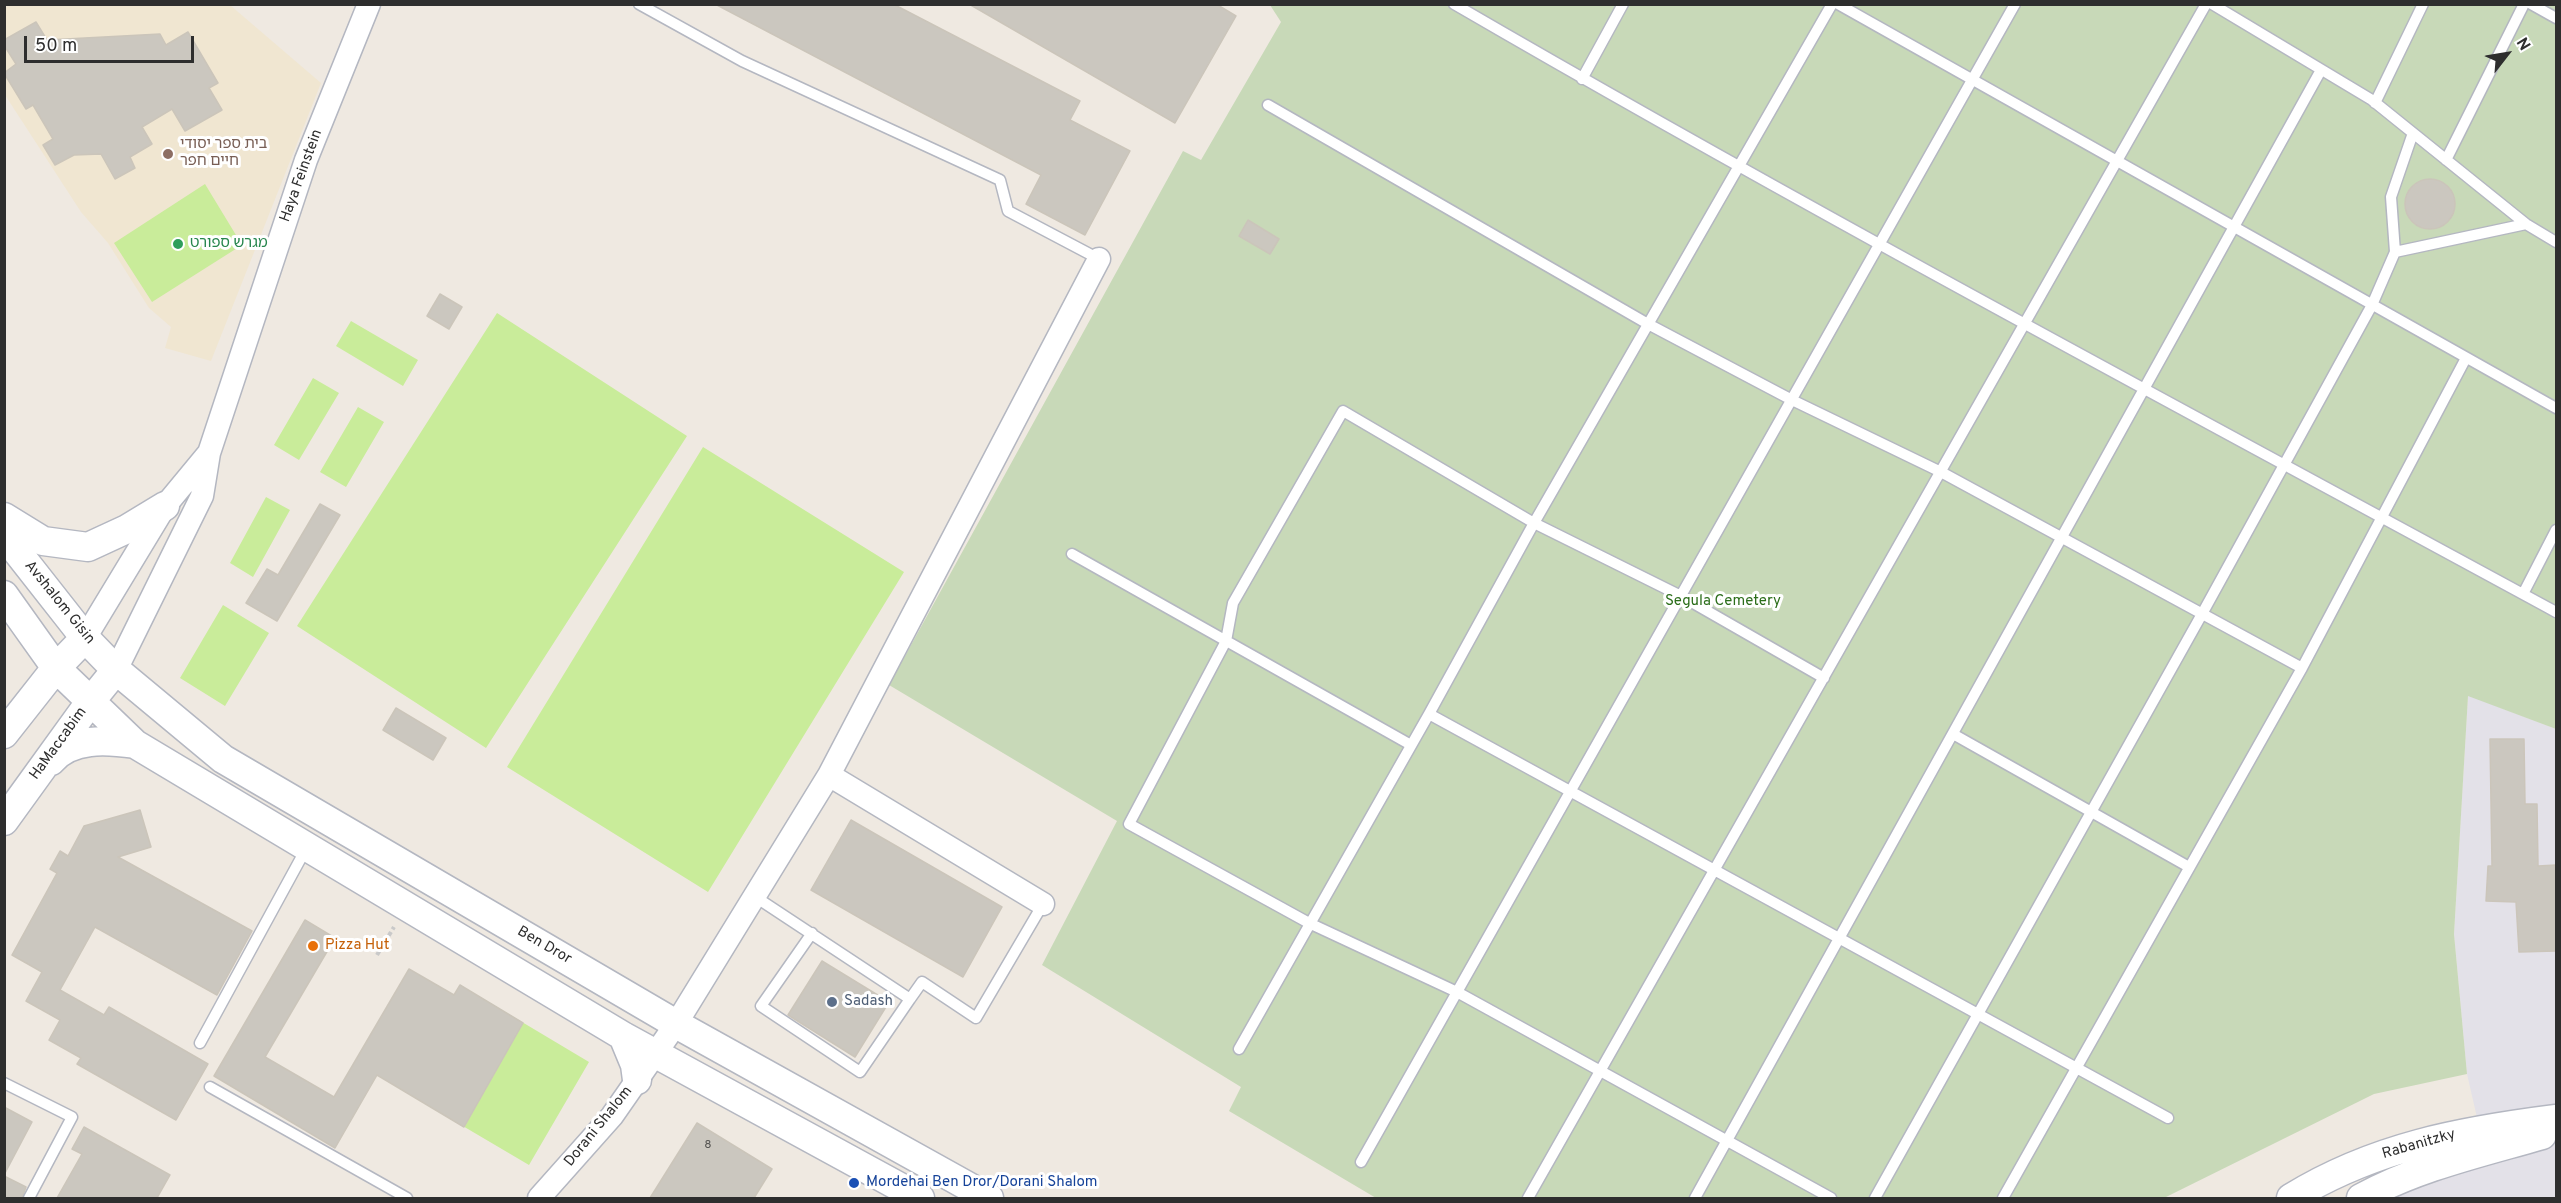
<!DOCTYPE html>
<html>
<head>
<meta charset="utf-8">
<style>
  body { margin:0 }
  #map { position:relative; width:2561px; height:1203px; overflow:hidden; background:#efe9e1; font-family:Overpass,sans-serif }
  canvas { display:block }
  .frame { position:absolute; inset:0; border:6px solid #2e2e2e; pointer-events:none }
  .north { position:absolute; left:2477px; top:24px; width:60px; height:60px; -webkit-text-stroke:4px #fff; paint-order:stroke; rotate:59deg; font-size:16px; font-weight:700; line-height:24px; text-align:center; color:#2e2e2e }
  .north::after { content:''; display:block; margin:auto; width:21px; height:27px; background:#2e2e2e; clip-path:polygon(50% 0,100% 100%,50% 72%,0 100%) }
  .scale { position:absolute; left:24px; top:36px; width:170px; height:27px; box-sizing:border-box; border:3px solid #2e2e2e; border-top:0; padding-left:8px; font-size:18px; line-height:21px; white-space:nowrap; color:#2e2e2e; -webkit-text-stroke:4px #fff; paint-order:stroke }
</style>
</head>
<body>
<div id="map">
<canvas width="2561" height="1203"></canvas>
<div class="frame"></div>
<div class="north">N</div>
<div class="scale">50 m</div>
</div>
<script>
const ctx = document.querySelector('canvas').getContext('2d');
ctx.lineJoin = 'round';
function paint(path, color) { ctx.fillStyle = color; ctx.fill(path, 'evenodd'); }
function strokePath(path, color, width, dash) { ctx.strokeStyle = color; ctx.lineWidth = width; ctx.lineCap = dash ? 'butt' : 'round'; ctx.setLineDash(dash || []); ctx.stroke(path); }
function drawText(font, color, halo, rows, align = 'center') {
  ctx.font = font + ' Overpass,"Noto Sans Hebrew",sans-serif'; ctx.lineWidth = 6; ctx.setLineDash([]); ctx.textBaseline = 'middle'; ctx.strokeStyle = halo; ctx.fillStyle = color; for (const [text, x, y, turn = 0] of rows) {
    ctx.save(); ctx.translate(x, y); ctx.rotate((+turn || 0) * Math.PI / 180); ctx.textAlign = isNaN(turn) ? turn : align; if (halo) ctx.strokeText(text, 0, 0); ctx.fillText(text, 0, 0); ctx.restore();
  }
}
const industrial = new Path2D(`
  M2468,695L2556,729V1198H2383L2487,1161L2467,1074L2454,934Z`);
const education = new Path2D(`
  M7,4L230,5L321,83L211,361L165,348L171,327L149,308L108,243L81,212L5,95L4,16Z`);
const cemetery = new Path2D(`
  M1270,5H2556V729L2468,696L2454,934L2467,1074L2374,1094L2164,1198H1376L1229,1111L1241,1087L1042,965L1117,821L889,685L1183,151L1201,160L1281,22Z`);
const pitch = new Path2D(`
  M205,184L242,245L152,302L114,243Z
  M497,313L687,436L486,748L297,626Z
  M351,321L418,360L403,386L336,346Z
  M313,378L339,393L299,460L274,445Z
  M358,407L384,422L346,487L320,472Z
  M703,447L904,572L708,892L507,767Z
  M266,497L290,510L253,577L230,563Z
  M223,605L269,633L225,706L180,678Z
  M460,985L589,1062L529,1165L400,1089Z`);
const building = new Path2D(`
  M715,4H893L1080,101L1070,120L1130,151L1085,235L1026,204L1041,175Z
  M969,4H1216L1236,16L1175,123Z
  M36,22L47,40L160,34L166,45L188,32L218,83L209,88L222,110L185,131L172,109L142,127L152,144L130,157L135,168L115,179L101,154L74,155L55,165L43,145L53,139L33,105L26,109L4,73L16,64L4,45V40Z
  M2405 204a25 25 0 1 1 50 0a25 25 0 1 1-50 0Z
  M1248,220L1279,239L1270,254L1239,236Z
  M440,294L462,307L449,329L427,316Z
  M320,504L340,515L277,621L246,603L267,569L278,575Z
  M396,708L446,738L433,760L383,730Z
  M2490,739H2524L2525,804H2537L2538,866L2556,865V951L2519,952L2516,902L2486,901L2488,866H2492Z
  M140,810L151,847L118,857L252,931L217,995L95,927L60,990L104,1015L109,1007L208,1064L176,1120L77,1064L81,1058L49,1040L60,1020L26,1001L42,972L12,955L57,873L50,869L60,851L68,856L84,826Z
  M851,820L1002,907L963,977L811,890Z
  M305,920L335,938L265,1057L334,1097L409,969L454,995L460,985L523,1023L464,1127L377,1075L335,1148L214,1076Z
  M822,961L889,1002L855,1057L788,1015Z
  M4,1107L32,1122L4,1175Z
  M697,1123L772,1169L754,1198H650Z
  M84,1127L170,1175L157,1198H57L82,1154L72,1149Z
  M4,1176L26,1187L22,1198H4Z`);
const path = new Path2D(`
  M377,955L394,927`);
const service = new Path2D(`
  M639,4L742,61L1000,180L1008,211L1099,259
  M1454,4C1817,215 2188,412 2556,612
  M1838,4L2556,408
  M2212,4L2372,100L2526,224L2556,242
  M2531,4L2556,18
  M1582,79L1623,4
  M2375,103L2423,4
  M1268,105L1648,324L1792,400L1941,472L2302,668
  M2446,160L2524,4
  M2395,252L2526,224
  M1072,554L1411,745
  M2523,594L2556,530
  M1824,678L1681,596L1534,523L1343,411L1233,603L1226,641L1129,824L1309,923L1457,992L1831,1198
  M1429,714L2168,1118
  M1953,734L2189,867
  M754,896L910,999L860,1072L761,1006L812,933
  M910,999L922,982L976,1018L1043,904
  M200,1043L307,847
  M1239,1049L1429,714L1534,523L1832,4
  M4,1083L72,1117L29,1198
  M210,1087L407,1198
  M1361,1162L2015,4
  M1528,1198L2206,4
  M1695,1198L2321,70
  M1875,1198L2202,614L2372,305L2395,252L2391,197L2413,133
  M2003,1198L2302,668L2466,358`);
const minor = new Path2D(`
  M85,638L165,506L208,454
  M116,670L202,496L209,453L306,160L369,4
  M829,775L1099,259
  M539,1198L612,1116L676,1024L829,775L1043,904`);
const tertiary = new Path2D(`
  M4,517L43,541L88,547L127,529L165,506
  M4,535L85,638L116,670L223,759L676,1024L989,1198
  M4,595L56,668L135,744L623,1036L920,1198
  M4,734L56,668L85,638
  M51,761C71,737 107,740 135,744
  M4,821L90,702L116,670
  M623,1036L635,1065L637,1080
  M2291,1198C2374,1147 2461,1131 2556,1119
  M2361,1198C2417,1167 2480,1153 2542,1135`);
const markers = [
  [168,154,6,"#8d6e63"],
  [178,244,6,"#2e9e5b"],
  [313,946,6,"#e8710a"],
  [832,1002,6,"#5c6f8a"],
  [854,1183,6,"#1a4fb4"]
];
const numberNames = [
  ["8",708,1146]
];
const educationNames = [
  ["בית ספר יסודי",180,145],
  ["חיים חפר",180,162]
];
const streetNames = [
  ["Haya Feinstein",302,176,-70],
  ["Avshalom Gisin",59,603,51],
  ["HaMaccabim",59,744,-54],
  ["Ben Dror",544,946,30],
  ["Dorani Shalom",599,1127,-51],
  ["Rabanitzky",2419,1145,-16]
];
const leisureNames = [
  ["מגרש ספורט",190,244]
];
const parkNames = [
  ["Segula Cemetery",1723,602]
];
const foodNames = [
  ["Pizza Hut",325,946]
];
const serviceNames = [
  ["Sadash",844,1002]
];
const transitNames = [
  ["Mordehai Ben Dror/Dorani Shalom",866,1183]
];
paint(industrial, '#e3e1e8');
paint(education, '#f0e6d1');
paint(cemetery, '#c8d9b8');
paint(pitch, '#c9ec9a');
paint(building, '#cbc7bf');
strokePath(building, '#cbc5ba', 1.5);
strokePath(service, '#b4b7c1', 13);
strokePath(minor, '#b4b7c1', 25);
strokePath(tertiary, '#b4b7c1', 31);
strokePath(path, '#c9c9c9', 4, [4.5, 3]);
strokePath(service, '#fff', 10);
strokePath(minor, '#fff', 22);
strokePath(tertiary, '#fff', 28);
for (const [x, y, r, color] of markers) { const dot = new Path2D(); dot.arc(x, y, r, 0, 2 * Math.PI); ctx.fillStyle = color; ctx.fill(dot); strokePath(dot, '#fff', 2); }
drawText('12px', '#555452', null, numberNames);
drawText('15px', '#785e54', '#fff', educationNames, 'left');
drawText('15px', '#2e2e2e', '#fff', streetNames);
drawText('15px', '#27864d', '#fff', leisureNames, 'left');
drawText('15px', '#2c6e1b', '#fff', parkNames);
drawText('15px', '#c56008', '#fff', foodNames, 'left');
drawText('15px', '#4e5e75', '#fff', serviceNames, 'left');
drawText('15px', '#164399', '#fff', transitNames, 'left');
</script>
</body>
</html>
